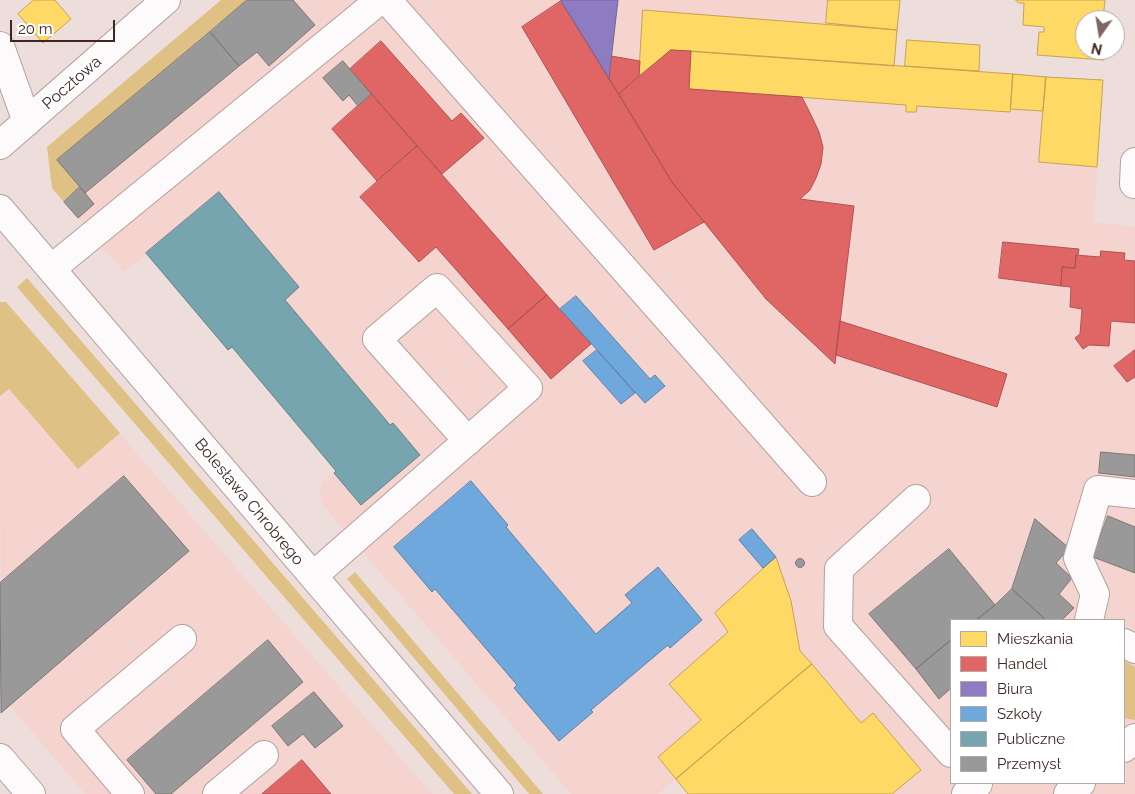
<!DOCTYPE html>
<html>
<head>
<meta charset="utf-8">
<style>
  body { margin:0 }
  #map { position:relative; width:1135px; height:794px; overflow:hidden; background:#eddedc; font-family:Raleway,sans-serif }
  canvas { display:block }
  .legend { position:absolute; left:950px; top:619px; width:175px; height:165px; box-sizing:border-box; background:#fff; border:1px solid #b3a8a7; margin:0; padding:6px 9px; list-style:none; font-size:15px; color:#402522 }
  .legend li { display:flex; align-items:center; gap:10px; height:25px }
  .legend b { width:25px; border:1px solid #b3a8a7 }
  .north { position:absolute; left:1075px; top:10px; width:50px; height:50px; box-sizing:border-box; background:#fff; border:1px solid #b3a8a7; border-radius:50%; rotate:193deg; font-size:14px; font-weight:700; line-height:20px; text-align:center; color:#402522 }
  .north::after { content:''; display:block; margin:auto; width:18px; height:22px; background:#7d6663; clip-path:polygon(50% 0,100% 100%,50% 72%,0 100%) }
  .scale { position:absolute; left:10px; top:20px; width:105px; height:22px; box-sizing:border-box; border:2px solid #402522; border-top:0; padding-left:6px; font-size:15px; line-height:18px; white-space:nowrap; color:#402522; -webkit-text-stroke:4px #fff; paint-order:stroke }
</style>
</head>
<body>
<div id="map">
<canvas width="1135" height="794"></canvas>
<ul class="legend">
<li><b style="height:14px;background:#ffd966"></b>Mieszkania</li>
<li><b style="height:14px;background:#e06666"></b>Handel</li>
<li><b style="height:14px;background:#8e7cc3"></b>Biura</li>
<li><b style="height:14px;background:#6fa8dc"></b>Szkoły</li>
<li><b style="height:14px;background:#76a5af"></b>Publiczne</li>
<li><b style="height:14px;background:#999"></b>Przemysł</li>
</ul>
<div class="north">N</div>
<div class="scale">20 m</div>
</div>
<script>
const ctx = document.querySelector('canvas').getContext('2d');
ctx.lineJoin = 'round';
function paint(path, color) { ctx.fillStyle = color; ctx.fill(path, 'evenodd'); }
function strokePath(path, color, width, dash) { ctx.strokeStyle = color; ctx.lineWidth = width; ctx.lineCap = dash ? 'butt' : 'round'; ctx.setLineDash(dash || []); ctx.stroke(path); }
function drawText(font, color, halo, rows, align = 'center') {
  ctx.font = font + ' Raleway,sans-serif'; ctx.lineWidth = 5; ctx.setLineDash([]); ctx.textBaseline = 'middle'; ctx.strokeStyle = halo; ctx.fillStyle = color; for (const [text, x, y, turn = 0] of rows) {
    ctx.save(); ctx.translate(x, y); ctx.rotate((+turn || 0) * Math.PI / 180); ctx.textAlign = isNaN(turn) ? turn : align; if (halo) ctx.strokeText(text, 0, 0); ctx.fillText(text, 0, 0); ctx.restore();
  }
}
const built = new Path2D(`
  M221,0H900L895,66L1103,80L1094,222L1135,227V794H688L676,779L658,794H571L324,507L320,494L322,483L336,470L232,347L228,350L147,254L124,272L52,188L47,147ZM951,620H1124V783H951Z
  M0,302H6L432,794H85L10,706L1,713Z`);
const green = new Path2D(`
  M221,0H247L58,160L80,187L64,202L52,188L47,147Z
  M27,278L472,794H454L17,287Z
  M0,302H6L120,433L78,469L9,389L0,396Z
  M355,572L543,794H529L347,579Z
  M1124,661L1135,667V720L1124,718Z`);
const homes = new Path2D(`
  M34,0H55L71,19L43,43L18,14Z
  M828,0H900L897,30L826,23Z
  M1016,0H1105L1103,20H1085V50H1105L1104,60L1037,55L1039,32H1044V27L1023,25L1024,3H1019Z
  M643,10L897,30L894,66L671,50L639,76Z
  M907,40L980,45L979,71L905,66Z
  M691,51L1013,74L1010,112L917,106L916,112H906V105L689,89Z
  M1013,74L1046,77L1043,111L1011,109Z
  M1046,77L1103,80L1097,167L1039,162Z
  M776,557L791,601L800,651L812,664L676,779L658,757L701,720L669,684L728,632L715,613Z
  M812,664L861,723L873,713L921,770L892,794H688L676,779Z`);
const shops = new Path2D(`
  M561,1L672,182L704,222L654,250L522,27Z
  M381,41L452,121L461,113L484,138L442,174L350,69Z
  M671,50L691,51L689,89L802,97L812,117L819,132L823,147L821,164L816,178L810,190L800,199L854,206L835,364L766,299L672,182L619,94Z
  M611,56L640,61L639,76L619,94L609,78Z
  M371,94L417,146L377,181L332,129Z
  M417,146L547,295L508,329L436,247L419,262L360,197Z
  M1003,242L1079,249L1078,255H1076L1075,268L1062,267L1061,286L999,278Z
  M1101,251L1125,253L1124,260L1135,261V323L1111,321L1109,346L1089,345L1083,349L1075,338L1080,334L1082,309L1070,307L1071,287L1061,286L1062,267L1075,268L1076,255L1100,257Z
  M547,295L591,344L551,379L508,329Z
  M840,321L1007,374L997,407L836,355Z
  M1135,350V377L1127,382L1114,366Z
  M302,760L331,794H262Z`);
const offices = new Path2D(`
  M561,0H618L609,78L561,1Z`);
const schools = new Path2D(`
  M576,296L650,379L655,375L665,386L645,403L560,309Z
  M597,350L635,393L621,404L583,361Z
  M471,481L508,525L506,527L596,634L632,603L625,595L658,567L702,620L670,648L668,645L591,710L593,712L559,741L514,688L517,685L435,589L432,592L394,547Z
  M752,529L776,557L763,568L739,540Z`);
const public = new Path2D(`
  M219,192L299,287L285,300L390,425L393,423L420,455L361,505L334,473L336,471L232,347L228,350L146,253Z`);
const industry = new Path2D(`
  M247,0H293L315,25L269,66L257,52L239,66L210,32Z
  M210,32L239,66L85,193L57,160Z
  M343,61L371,94L358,106L349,95L343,101L323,78Z
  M80,187L94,204L78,218L64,202Z
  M1101,452L1135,455V477L1099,473Z
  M124,476L189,551L1,713L0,583Z
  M1108,516L1135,527V573L1093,557Z
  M1035,519L1069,548L1056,563L1072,578L1059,594L1074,608L1062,620H1046L1012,589Z
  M949,549L995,605L976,620H951V640L916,669L869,614Z
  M795.5 563a4.5 4.5 0 1 1 9 0a4.5 4.5 0 1 1-9 0Z
  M1012,589L1046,620H976L995,605Z
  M268,640L303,682L171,794H156L127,760Z
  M951,640V688L939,699L916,669Z
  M314,692L343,726L315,748L303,734L288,746L272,726Z`);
const minor = new Path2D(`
  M387,0L812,482
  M0,46L27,122
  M0,145L166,0
  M1135,162L1134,184H1135
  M0,209L499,794
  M51,269L380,0
  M916,499L839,569L838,626L951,753
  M313,576L528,388L437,288L377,339L468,441
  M1089,620L1095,594L1078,558L1098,490L1135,494
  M1124,643L1135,649
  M1124,748L1135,738
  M0,758L31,794
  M130,794L75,729L182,639
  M217,794L264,755
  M966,794L978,784
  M1068,794L1081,783`);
const streetNames = [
  ["Pocztowa",72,83,-41],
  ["Bolesława Chrobrego",249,502,50]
];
paint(built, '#f5d3cf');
paint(green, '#dfc185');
paint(homes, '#ffd966');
strokePath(homes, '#c6a352', 1);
paint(shops, '#e06666');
strokePath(shops, '#b05252', 1);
paint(offices, '#8e7cc3');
strokePath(offices, '#776293', 1);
paint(schools, '#6fa8dc');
strokePath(schools, '#6181a4', 1);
paint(public, '#76a5af');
strokePath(public, '#667f85', 1);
paint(industry, '#999');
strokePath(industry, '#7e7675', 1);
strokePath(minor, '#b3a09e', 30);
strokePath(minor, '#fcfafa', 28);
drawText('16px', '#402522', '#fff', streetNames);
</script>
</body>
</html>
